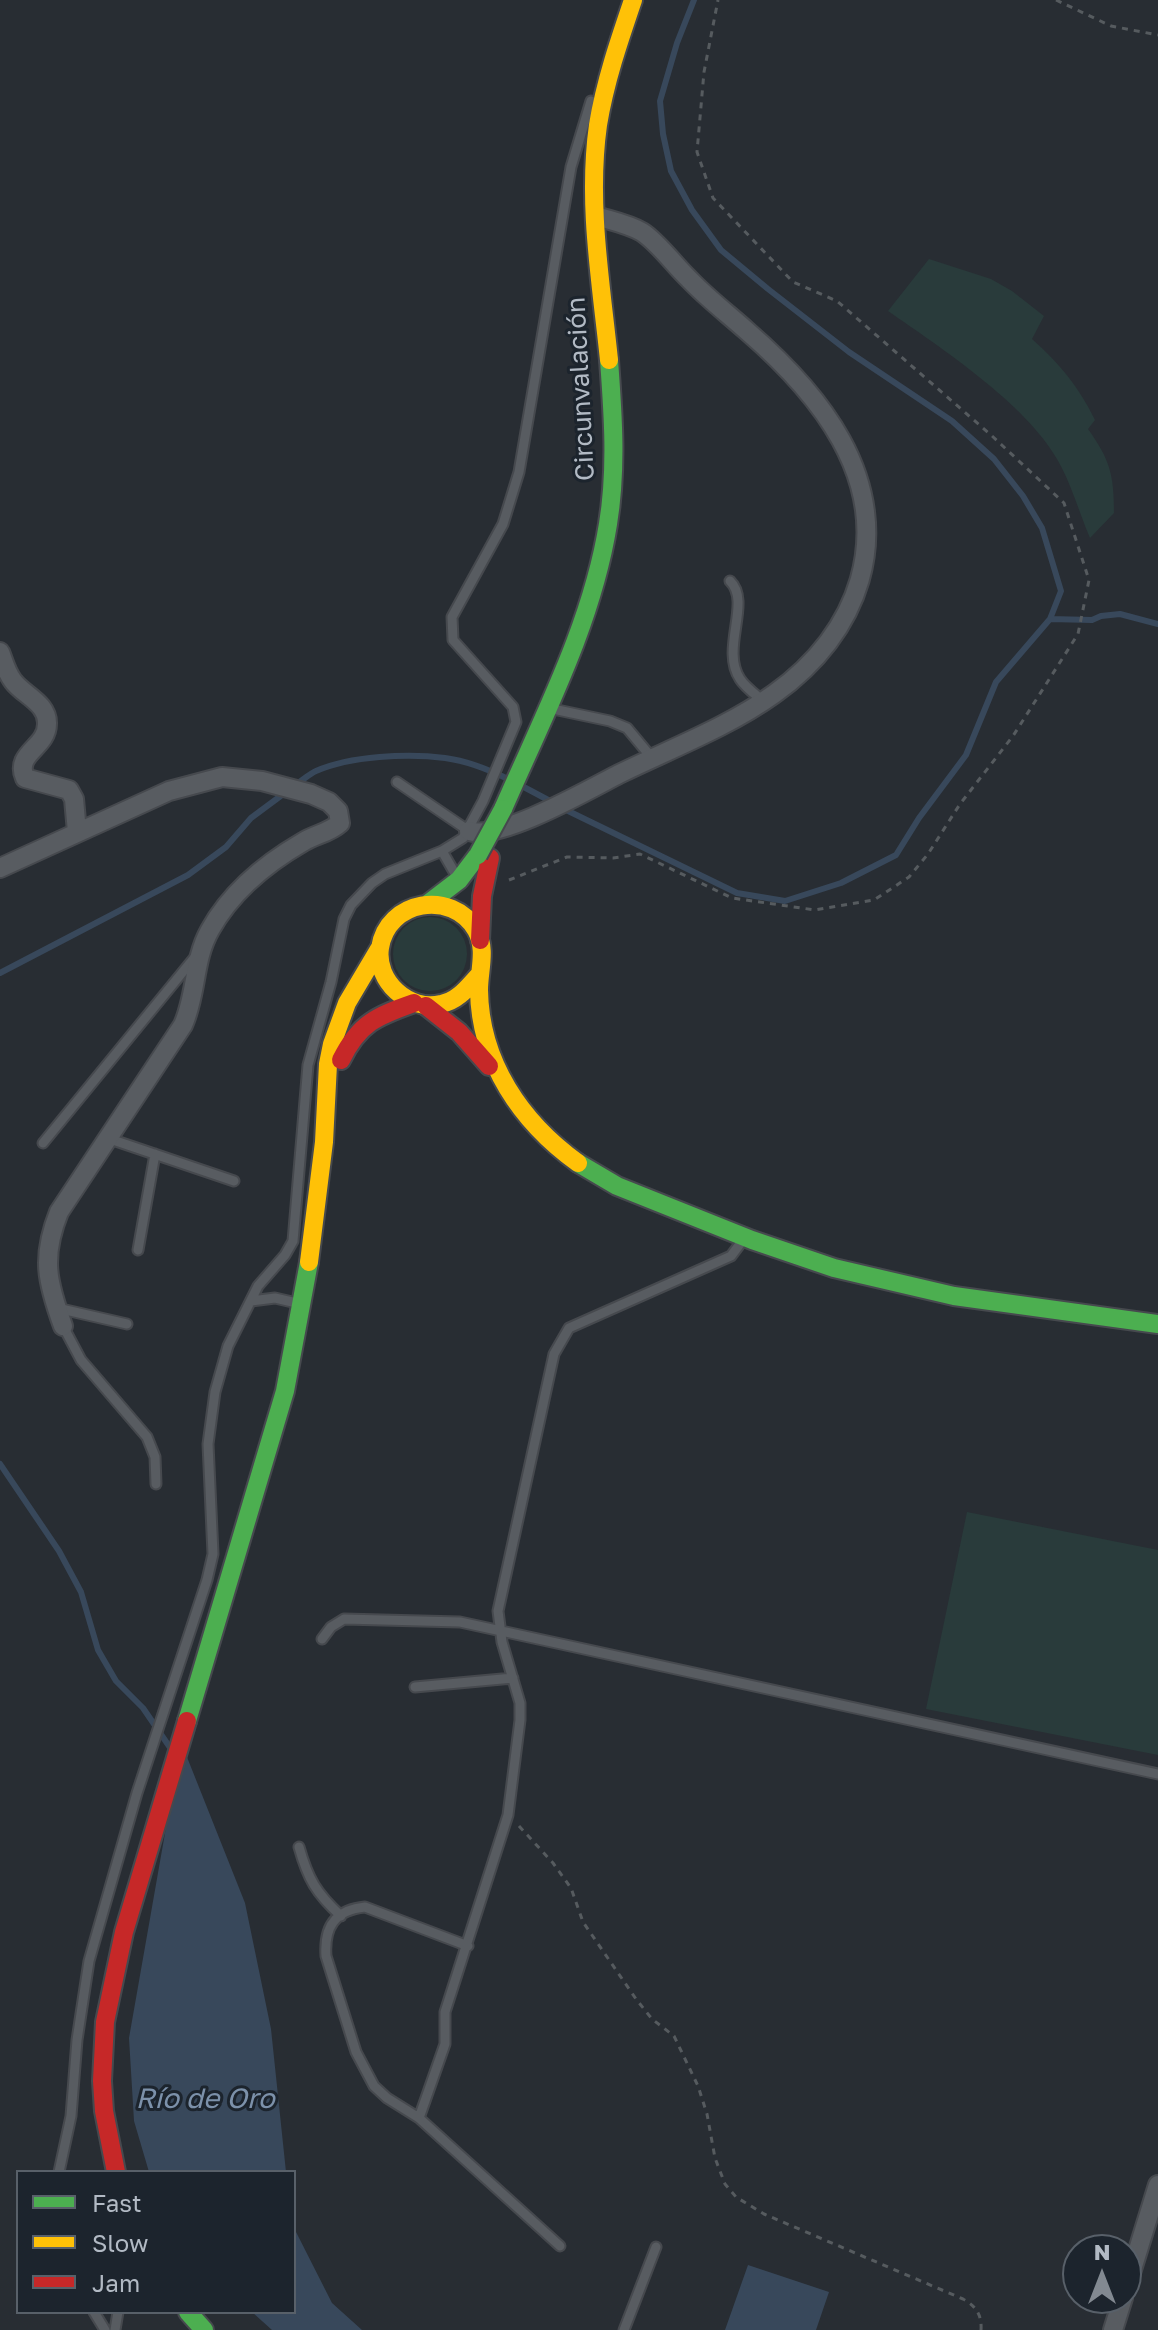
<!DOCTYPE html>
<html>
<head>
<meta charset="utf-8">
<style>
  body { margin:0 }
  #map { position:relative; width:1158px; height:2330px; overflow:hidden; background:#282d33; font-family:"Golos Text",sans-serif }
  canvas { display:block }
  .legend { position:absolute; left:16px; top:2170px; width:280px; height:144px; box-sizing:border-box; background:#1c242d; border:2px solid #586069; margin:0; padding:10px 14px; list-style:none; font-size:24px; color:#b2bac4 }
  .legend li { display:flex; align-items:center; gap:16px; height:40px }
  .legend b { width:40px; border:2px solid #586069 }
  .north { position:absolute; left:1062px; top:2234px; width:80px; height:80px; box-sizing:border-box; background:#1c242d; border:2px solid #586069; border-radius:50%; rotate:0deg; font-size:22px; font-weight:700; line-height:32px; text-align:center; color:#b2bac4 }
  .north::after { content:''; display:block; margin:auto; width:28px; height:36px; background:#828991; clip-path:polygon(50% 0,100% 100%,50% 72%,0 100%) }
</style>
</head>
<body>
<div id="map">
<canvas width="1158" height="2330"></canvas>
<ul class="legend">
<li><b style="height:10px;background:#4caf50"></b>Fast</li>
<li><b style="height:10px;background:#ffc107"></b>Slow</li>
<li><b style="height:10px;background:#c62828"></b>Jam</li>
</ul>
<div class="north">N</div>
</div>
<script>
const ctx = document.querySelector('canvas').getContext('2d');
ctx.lineJoin = 'round';
function paint(path, color) { ctx.fillStyle = color; ctx.fill(path, 'evenodd'); }
function strokePath(path, color, width, dash) { ctx.strokeStyle = color; ctx.lineWidth = width; ctx.lineCap = dash ? 'butt' : 'round'; ctx.setLineDash(dash || []); ctx.stroke(path); }
function drawText(font, color, halo, rows, align = 'center') {
  ctx.font = font + ' "Golos Text",sans-serif'; ctx.lineWidth = 6; ctx.setLineDash([]); ctx.textBaseline = 'middle'; ctx.strokeStyle = halo; ctx.fillStyle = color; for (const [text, x, y, turn = 0] of rows) {
    ctx.save(); ctx.translate(x, y); ctx.rotate((+turn || 0) * Math.PI / 180); ctx.textAlign = isNaN(turn) ? turn : align; if (halo) ctx.strokeText(text, 0, 0); ctx.fillText(text, 0, 0); ctx.restore();
  }
}
const green = new Path2D(`
  M929,259L991,279L1012,291L1044,316L1032,339C1060,364 1079,387 1095,420L1088,429C1110,460 1114,474 1114,513L1090,538C1079,512 1071,483 1057,459C1025,403 941,348 888,311Z
  M393 954a37 37 0 1 1 74 0a37 37 0 1 1-74 0Z
  M967,1512L1158,1550V1755L926,1709Z`);
const water = new Path2D(`
  M181,1742L245,1903L271,2029L286,2172H149L134,2121L129,2038Z
  M294,2228L332,2303L362,2330H272L252,2312H294Z
  M748,2265L829,2292L816,2330H725Z`);
const stream = new Path2D(`
  M1050,619L1092,620L1101,616L1120,614L1158,624
  M295,785C302,781 309,774 316,771C350,756 408,753 445,758C468,761 490,770 510,780
  M520,785L552,802
  M562,808L737,893L785,901L841,883L896,855L919,818L966,755L996,682L1050,619L1061,591L1042,528L1023,496L994,459L952,421L849,352L768,289L721,250L692,210L671,171L663,134L660,101L677,43L694,0
  M0,973L188,875L226,847L251,818L286,792
  M0,1464L59,1551L81,1592L98,1650L116,1681L143,1708L171,1749`);
const path = new Path2D(`
  M1056,0L1111,26L1158,35
  M509,880L567,857L613,858L640,854L732,898L815,910L874,900L909,877L928,854L960,804L1013,736L1078,634L1089,580L1064,503L991,435L837,301L793,282L713,198L697,152L704,72L718,0
  M519,1826L553,1863L571,1888L583,1922L636,1999L652,2019L674,2036L698,2086L707,2114L715,2158L725,2184L736,2197L764,2214L963,2299C976,2306 982,2315 981,2330`);
const lane = new Path2D(`
  M730,581C752,602 720,649 740,679C745,687 756,695 763,701
  M548,708L610,721L627,728L652,758
  M397,782L469,831
  M442,851L457,877
  M107,1138L234,1181
  M43,1143L195,957
  M138,1250L155,1154
  M251,1301L275,1298L301,1304
  M57,1308L127,1324
  M63,1326L81,1360L147,1437L155,1457L156,1484
  M322,1639L331,1627L344,1619L460,1622L1158,1774
  M415,1687L513,1678
  M299,1847C308,1879 316,1893 341,1916
  M468,1946L365,1907C334,1910 324,1928 326,1956L356,2052L374,2086L387,2098L419,2118L560,2246
  M419,2118L445,2044V2012L508,1815L520,1720V1703L502,1642L498,1611L554,1354L569,1328L731,1256L743,1240
  M59,2172L71,2116L77,2040L89,1961L137,1793L207,1580L213,1554L208,1444L215,1392L228,1346L258,1286L285,1255L293,1241L308,1065L331,982L344,919L351,905L372,883L385,874L442,851L463,838L483,801L516,722L513,707L453,640L452,617L503,524L519,472L571,167L591,101
  M94,2312L105,2330
  M115,2330L118,2312
  M624,2330L656,2247`);
const street = new Path2D(`
  M0,652C4,662 6,672 13,681C23,695 48,703 47,724C47,748 14,753 25,778L69,790L74,799L77,832
  M469,831C499,841 588,790 619,774C670,749 728,727 774,694C860,633 894,536 841,440C818,398 784,363 747,331C728,314 707,298 689,279C674,265 659,243 642,232C628,224 612,221 596,216
  M0,868L169,791L222,777L262,781L311,794L329,802L338,811L340,823C329,833 316,834 303,842C265,864 231,892 210,930C193,960 197,994 183,1025L59,1212C41,1257 47,1282 63,1326
  M1126,2289L1158,2185
  M1113,2330L1123,2298`);
const fast = new Path2D(`
  M503,809C543,717 592,624 608,524C617,469 613,414 609,360
  M429,903L459,880L478,855
  M578,1163L617,1186L752,1240L834,1268L954,1296L1158,1324
  M187,1721L285,1391L309,1262
  M188,2312L204,2330`);
const slow = new Path2D(`
  M609,360C601,282 587,203 598,125C605,82 619,41 633,0
  M479,975C468,987 458,1001 441,1004C409,1012 375,981 380,948C387,900 452,889 476,930C487,949 479,970 479,990C480,1062 521,1122 578,1163
  M309,1262L324,1142L328,1064L332,1044L347,1003L379,949`);
const jam = new Path2D(`
  M480,940L482,896L490,858
  M426,1006L459,1032L489,1066
  M341,1060C359,1023 377,1016 414,1003
  M116,2172L104,2111L102,2081L105,2022L124,1932L187,1721`);
const fastBridge = new Path2D(`
  M478,855L503,809`);
const streetNames = [
  ["Circunvalación",581,389,-93]
];
const waterNames = [
  ["Río de Oro",205,2099]
];
paint(green, '#293b3b');
paint(water, '#38485b');
strokePath(stream, '#38485b', 6);
strokePath(lane, '#46494e', 13);
strokePath(street, '#46494e', 22);
strokePath(fast, '#46494e', 22);
strokePath(slow, '#46494e', 22);
strokePath(jam, '#46494e', 22);
strokePath(path, '#565b5f', 3, [6, 6]);
strokePath(lane, '#585c61', 9);
strokePath(street, '#585c61', 18);
strokePath(fast, '#4caf50', 18);
strokePath(slow, '#ffc107', 18);
strokePath(jam, '#c62828', 18);
strokePath(fastBridge, '#46494e', 22, []);
strokePath(fastBridge, '#4caf50', 18);
drawText('26px', '#b2bac4', '#1c242d', streetNames);
drawText('italic 28px', '#7c91aa', '#1c242d', waterNames);
</script>
</body>
</html>
